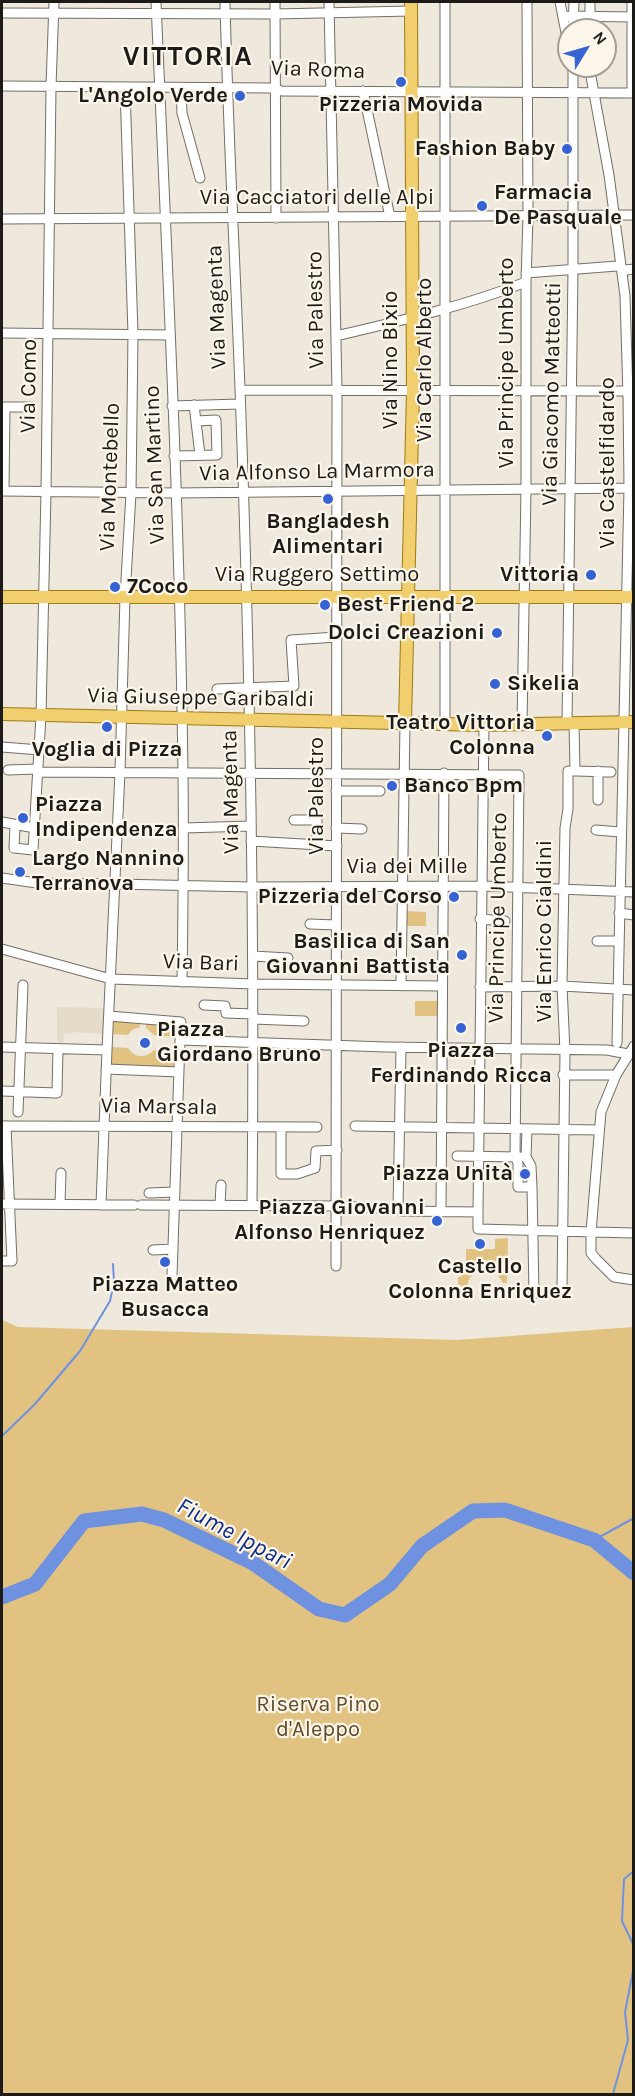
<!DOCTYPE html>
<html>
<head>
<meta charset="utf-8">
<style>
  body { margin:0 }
  #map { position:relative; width:635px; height:2096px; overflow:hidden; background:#eee8dd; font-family:Karla,sans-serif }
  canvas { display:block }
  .frame { position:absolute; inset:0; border:3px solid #1d1b17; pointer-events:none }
  .north { position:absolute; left:557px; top:18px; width:60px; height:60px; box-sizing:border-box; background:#fbf5ea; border:2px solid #a29e96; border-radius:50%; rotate:53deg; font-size:16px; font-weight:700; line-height:24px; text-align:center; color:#1d1b17 }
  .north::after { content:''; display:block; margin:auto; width:21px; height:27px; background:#3663d3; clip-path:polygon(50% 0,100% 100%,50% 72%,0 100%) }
</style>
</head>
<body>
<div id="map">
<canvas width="635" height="2096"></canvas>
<div class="frame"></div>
<div class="north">N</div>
</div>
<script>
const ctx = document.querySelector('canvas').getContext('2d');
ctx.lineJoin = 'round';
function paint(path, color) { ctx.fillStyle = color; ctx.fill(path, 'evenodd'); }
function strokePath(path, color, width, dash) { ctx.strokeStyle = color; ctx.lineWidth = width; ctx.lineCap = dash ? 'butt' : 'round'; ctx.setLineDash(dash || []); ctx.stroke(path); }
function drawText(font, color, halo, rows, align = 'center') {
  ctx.font = font + ' Karla,sans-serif'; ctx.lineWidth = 4.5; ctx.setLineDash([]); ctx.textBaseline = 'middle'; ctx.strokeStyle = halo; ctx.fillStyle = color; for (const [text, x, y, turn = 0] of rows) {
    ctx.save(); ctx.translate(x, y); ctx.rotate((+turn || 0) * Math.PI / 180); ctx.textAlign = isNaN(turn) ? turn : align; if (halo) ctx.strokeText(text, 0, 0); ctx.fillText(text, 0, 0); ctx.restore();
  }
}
const built = new Path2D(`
  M56,1007L105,1008L104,1034L71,1032V1034H64L63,1043L57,1042V1011Z`);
const green = new Path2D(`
  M405,911L426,912V926H405Z
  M415,1001H438V1016H415Z
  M113,1021L140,1022V1027L132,1030L128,1035L112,1034Z
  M146,1023L175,1025L174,1037L154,1035L146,1028Z
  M111,1047L128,1048C135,1058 145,1059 154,1050L174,1051L173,1068L110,1064Z
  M508,1238L507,1283H503L487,1260L482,1261L468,1281V1289L458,1284V1277H461V1263L466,1262V1249H495V1239Z
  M2,1320L18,1327L457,1340L633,1327V2094H2Z`);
const stream = new Path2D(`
  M2,1436L35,1404L80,1351L110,1301L114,1282L113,1264
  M594,1540L634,1518
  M634,1871L624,1879L622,1921L634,1946
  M613,2094L628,2040L625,2012L634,1966`);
const river = new Path2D(`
  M2,1597L35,1584L84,1521L142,1514L164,1520L253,1563L319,1609L345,1615L390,1584L422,1546L473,1511L505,1510L594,1540L634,1573`);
const minor = new Path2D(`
  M156,2C167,259 180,517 183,775C184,844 183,913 182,982
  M225,2C228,131 235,259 240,388C250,661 255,933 252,1205
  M275,2L276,218
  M329,2L337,390L336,1266
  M560,2L567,38L569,39
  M590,2V30
  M632,2V93
  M2,13L275,14L411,11
  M563,16L634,17
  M573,30L574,2
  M589,66L609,175L625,296L628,396L629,488L617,1043
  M2,86L270,88L282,91L634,93
  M181,88L182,113L200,178
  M363,91L390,217
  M2,219L634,215
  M526,273L617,266L626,270L634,269
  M2,333L170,335
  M336,336C400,321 465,306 526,282
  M240,390L628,391
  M194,405L200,455
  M172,406L240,404
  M2,407H31
  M174,456L217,455L216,420L196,421
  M2,491L176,493L632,488
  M4,491L5,407
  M217,689L294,686L291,640L337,637
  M445,723V2
  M567,723L573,270V66
  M522,725L526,489V282L528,217L527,2
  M2,747L40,750
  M8,770L38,769
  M575,771L611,772
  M38,772L519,775L515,1156L518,1163V1187H532
  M336,791H380
  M598,800V771
  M294,820H317V846
  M2,822L35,828
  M15,826L14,848L33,850L41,716L46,492L51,86L54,2
  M184,828L251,826
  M336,828L362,829
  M596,830L620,832
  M251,841L337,846
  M2,878L37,883L116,884L252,887L483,886L634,892
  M619,913L634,915
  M480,919L505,921
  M310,924L336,925
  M597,941H619
  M2,949L111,979L254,984L442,986
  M253,956L288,958
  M401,986L405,723
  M480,987L562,986L634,990
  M204,1005L225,1006L226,1013L253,1014
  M109,1016L181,1022L180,1040
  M253,1019L304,1021
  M634,1046L616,1075L601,1112L591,1232V1253L596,1259L614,1277L634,1280
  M2,1047L107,1050L101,1205
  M107,1050L120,772L125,597L131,493L133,334L125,88
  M106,1069L179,1072
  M563,1075H616
  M2,1091L57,1093L58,1049
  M18,1112L23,985
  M2,1126L317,1127
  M355,1126L599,1130
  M281,1127V1174H297L315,1168L316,1151L337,1150
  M527,1129L526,1157L531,1166L532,1187L534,1294
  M457,1156L520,1157
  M149,1193L175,1192
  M2,1204L134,1205
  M60,1204L61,1173
  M141,1205L337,1206L398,1209L401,1211L478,1212V1229L634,1233
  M220,1205L221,1185
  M398,1209L401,1047
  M441,1212L444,773
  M478,1212L484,725
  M153,1250L173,1249
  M2,1261H12L6,1126
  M172,1276L180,1040L386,1047L607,1050L628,1054
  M562,1288L565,1051L562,986L565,828L568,809V771H575L574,723`);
const major = new Path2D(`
  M2,597H634
  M2,714L484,725L634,722
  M405,723L413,391L411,2`);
const markers = [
  [401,82,6,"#3663d3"],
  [240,96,6,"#3663d3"],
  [567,149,6,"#3663d3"],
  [482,206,6,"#3663d3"],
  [328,499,6,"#3663d3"],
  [591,575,6,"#3663d3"],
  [115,587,6,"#3663d3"],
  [325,605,6,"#3663d3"],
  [497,633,6,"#3663d3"],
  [495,684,6,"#3663d3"],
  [107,727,6,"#3663d3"],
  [547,736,6,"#3663d3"],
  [392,786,6,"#3663d3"],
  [23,818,6,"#3663d3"],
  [20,872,6,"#3663d3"],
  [454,897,6,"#3663d3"],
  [462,955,6,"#3663d3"],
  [461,1028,6,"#3663d3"],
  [145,1043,6,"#3663d3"],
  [525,1174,6,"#3663d3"],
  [437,1221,6,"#3663d3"],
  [480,1244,6,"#3663d3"],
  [165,1262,6,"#3663d3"]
];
const streetNames = [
  ["Via Roma",318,70,2],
  ["Via Cacciatori delle Alpi",317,198],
  ["Via Magenta",217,307,-92],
  ["Via Palestro",316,310,-91],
  ["Via Nino Bixio",391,360,-90],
  ["Via Carlo Alberto",425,360,-90],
  ["Via Principe Umberto",507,363,-90],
  ["Via Como",29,386,-89],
  ["Via Giacomo Matteotti",552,394,-89],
  ["Via Castelfidardo",608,463,-90],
  ["Via San Martino",155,465,-92],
  ["Via Alfonso La Marmora",317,472,-1],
  ["Via Montebello",110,477,-88],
  ["Via Ruggero Settimo",317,575],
  ["Via Giuseppe Garibaldi",201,698,1],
  ["Via Magenta",231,792,-91],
  ["Via Palestro",317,796,-90],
  ["Via dei Mille",407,867],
  ["Via Principe Umberto",498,918,-89],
  ["Via Enrico Cialdini",545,931,-90],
  ["Via Bari",201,963,2],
  ["Via Marsala",159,1107,1]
];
const poiNames = [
  ["L'Angolo Verde",228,96],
  ["Pizzeria Movida",401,105,"center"],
  ["Fashion Baby",555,149],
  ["Farmacia",494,193,"left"],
  ["De Pasquale",494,218,"left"],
  ["Bangladesh",328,522,"center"],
  ["Alimentari",328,547,"center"],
  ["Vittoria",579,575],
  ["7Coco",127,587,"left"],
  ["Best Friend 2",337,605,"left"],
  ["Dolci Creazioni",485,633],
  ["Sikelia",507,684,"left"],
  ["Teatro Vittoria",535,723],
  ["Colonna",535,748],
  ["Voglia di Pizza",107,750,"center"],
  ["Banco Bpm",404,786,"left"],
  ["Piazza",35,805,"left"],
  ["Indipendenza",35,830,"left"],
  ["Largo Nannino",32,859,"left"],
  ["Terranova",32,884,"left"],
  ["Pizzeria del Corso",442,897],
  ["Basilica di San",450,942],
  ["Giovanni Battista",450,967],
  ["Piazza",157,1030,"left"],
  ["Giordano Bruno",157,1055,"left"],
  ["Piazza",461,1051,"center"],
  ["Ferdinando Ricca",461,1076,"center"],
  ["Piazza Unità",513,1174],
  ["Piazza Giovanni",425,1208],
  ["Alfonso Henriquez",425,1233],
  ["Castello",480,1267,"center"],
  ["Colonna Enriquez",480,1292,"center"],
  ["Piazza Matteo",165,1285,"center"],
  ["Busacca",165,1310,"center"]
];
const parkNames = [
  ["Riserva Pino",318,1705],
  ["d'Aleppo",318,1730]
];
const waterNames = [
  ["Fiume Ippari",234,1534,28]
];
const districtNames = [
  ["VITTORIA",188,57]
];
paint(built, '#e4dbc9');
paint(green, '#e2c281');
strokePath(stream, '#6e92e0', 2);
strokePath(river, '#6e92e0', 15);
strokePath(minor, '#746f65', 11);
strokePath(major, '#a07b12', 14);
strokePath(minor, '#fff', 9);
strokePath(major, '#f1cf6f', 12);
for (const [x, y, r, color] of markers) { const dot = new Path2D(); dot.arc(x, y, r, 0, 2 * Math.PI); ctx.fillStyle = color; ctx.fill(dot); strokePath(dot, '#fbf5ea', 2); }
drawText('22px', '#1d1b17', '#fbf5ea', streetNames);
drawText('bold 22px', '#1d1b17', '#fbf5ea', poiNames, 'right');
drawText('22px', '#5f4d26', '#fbf5ea', parkNames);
drawText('italic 24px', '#0e2d86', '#fbf5ea', waterNames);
ctx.letterSpacing = '1.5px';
drawText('bold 28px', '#1d1b17', '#fbf5ea', districtNames);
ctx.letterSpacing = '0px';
</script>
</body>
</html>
